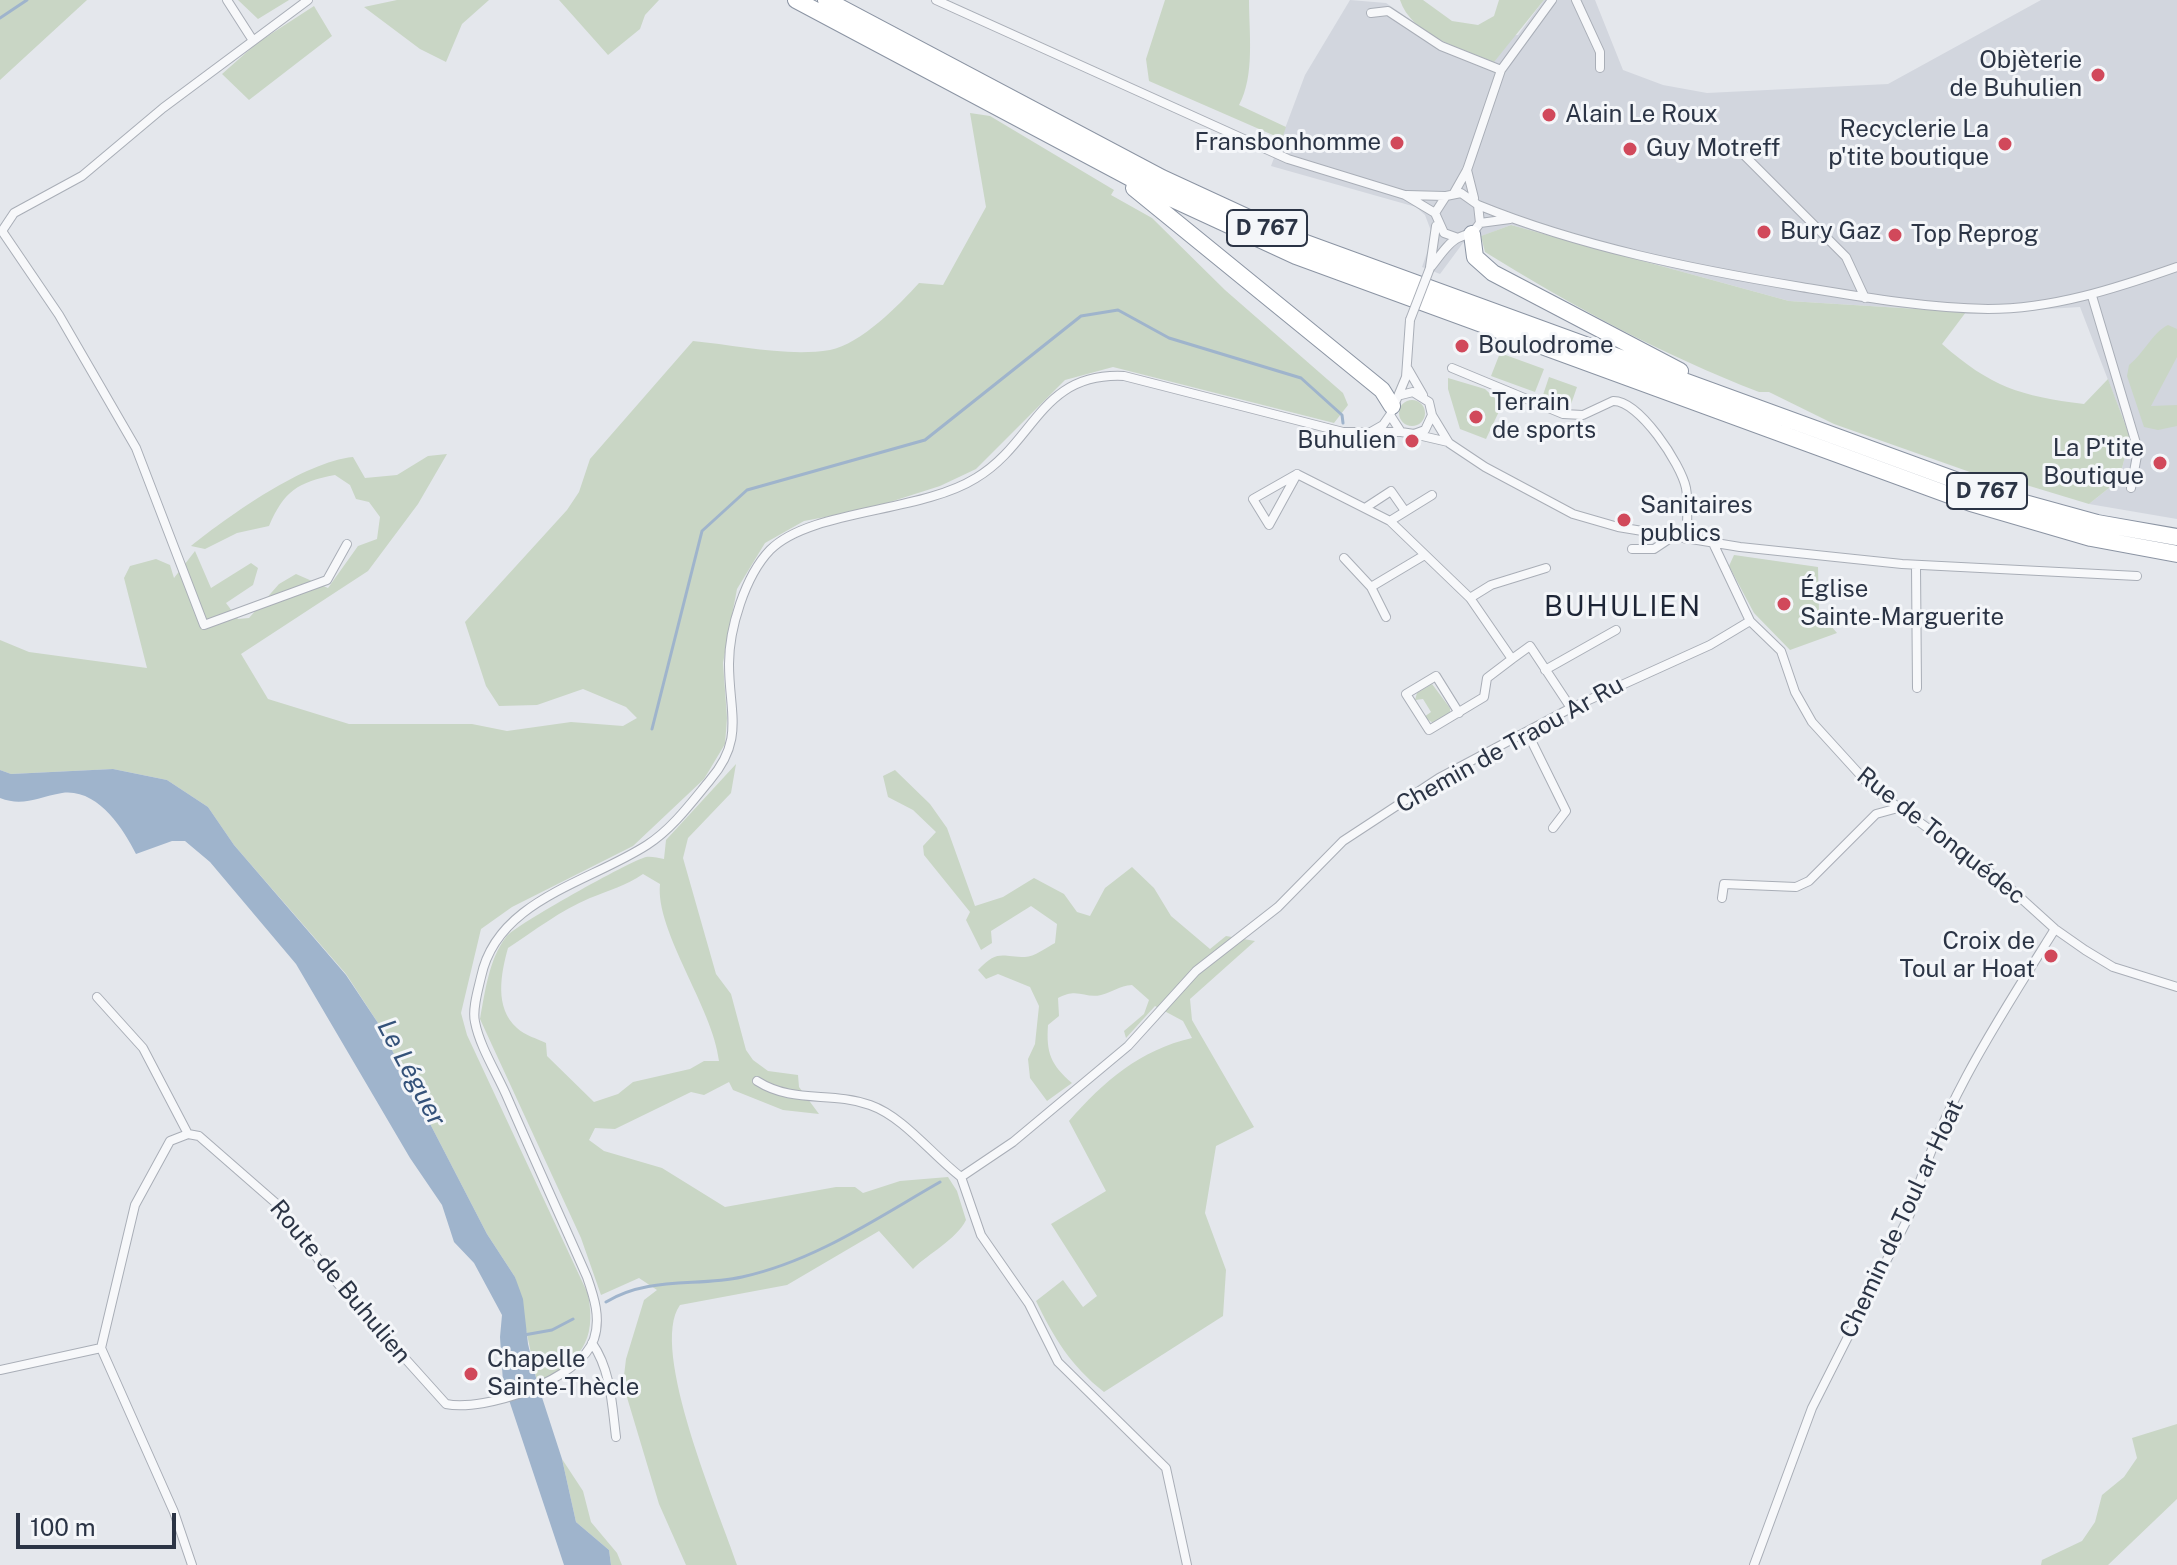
<!DOCTYPE html>
<html>
<head>
<meta charset="utf-8">
<style>
  body { margin:0 }
  #map { position:relative; width:2177px; height:1565px; overflow:hidden; background:#e4e7ec; font-family:"Public Sans",sans-serif }
  canvas { display:block }
  .scale { position:absolute; left:16px; top:1513px; width:160px; height:36px; box-sizing:border-box; border:4px solid #2b3445; border-top:0; padding-left:10px; font-size:24px; line-height:28px; white-space:nowrap; color:#2b3445; -webkit-text-stroke:6px #f4f6f9; paint-order:stroke }
</style>
</head>
<body>
<div id="map">
<canvas width="2177" height="1565"></canvas>
<div class="scale">100 m</div>
</div>
<script>
const ctx = document.querySelector('canvas').getContext('2d');
ctx.lineJoin = 'round';
function paint(path, color) { ctx.fillStyle = color; ctx.fill(path, 'evenodd'); }
function strokePath(path, color, width, dash) { ctx.strokeStyle = color; ctx.lineWidth = width; ctx.lineCap = dash ? 'butt' : 'round'; ctx.setLineDash(dash || []); ctx.stroke(path); }
function drawText(font, color, halo, rows, align = 'center') {
  ctx.font = font + ' "Public Sans",sans-serif'; ctx.lineWidth = 6; ctx.setLineDash([]); ctx.textBaseline = 'middle'; ctx.strokeStyle = halo; ctx.fillStyle = color; for (const [text, x, y, turn = 0] of rows) {
    ctx.save(); ctx.translate(x, y); ctx.rotate((+turn || 0) * Math.PI / 180); ctx.textAlign = isNaN(turn) ? turn : align; if (halo) ctx.strokeText(text, 0, 0); ctx.fillText(text, 0, 0); ctx.restore();
  }
}
const built = new Path2D(`
  M1350,0L1386,3L1442,41L1518,35L1544,0H1595L1623,70L1663,85L1707,93L1888,84L2041,0H2177V519L2089,504L2119,480L2130,437L2080,307L1982,313L1789,301L1511,225L1463,243L1440,274L1422,267L1433,236L1425,215L1416,207L1271,166L1305,75Z`);
const green = new Path2D(`
  M0,0H87L0,80Z
  M238,0H289L258,19Z
  M397,0H489L462,24L446,62L420,49L364,7Z
  M559,0H659L645,15L640,29L608,55Z
  M1165,0H1249C1249,33 1255,76 1239,105L1286,127L1282,139L1149,81L1146,59Z
  M1400,0H1423L1452,21L1478,25L1494,16L1499,0H1544L1494,62C1462,49 1411,35 1400,0Z
  M314,6L332,36L249,100L222,74L257,43Z
  M970,113L990,116L1114,190L1111,195L1152,218L1225,290L1343,393L1348,405L1334,423L1113,367L1065,380L976,469L940,486L868,509L804,521L765,543L737,589L723,663L727,718L725,744L704,779L633,846L512,907L481,929L461,1013L467,1035L588,1294C597,1342 580,1362 537,1382L515,1277L487,1234L378,1023L346,974L234,845L208,807L167,780L113,769L11,774L0,770V640L29,652L147,668L124,578L130,566L156,559L170,565L174,578L195,551L211,588L251,563L258,568L253,585L226,603L238,619L249,618L279,584L296,574L328,588L358,546L377,539L380,517L369,502L356,499L350,485L335,475C298,482 284,491 269,526L237,533L205,549L191,546C230,515 304,462 353,457L365,478L397,475L428,456L447,454L418,504L368,571L241,654L268,699L349,724H472L507,731L571,722L623,726L637,718L626,707L583,689L537,705L499,706L486,686L465,622L567,510L579,492L590,459L693,341C736,345 787,357 830,350C861,344 899,305 919,283L943,285L986,207Z
  M1511,225L1789,301L1966,312L1942,344C1991,387 2020,396 2084,404L2108,379L2130,437L2119,480L2089,504L2023,484L2018,489L1834,424L1769,392H1759C1663,355 1572,306 1485,252L1481,236Z
  M2168,325L2177,329V357L2151,406L2177,405V426L2158,430L2144,427L2127,376L2129,365C2145,352 2152,333 2168,325Z
  M1500,353L1544,369L1535,392L1491,376Z
  M1549,377L1577,387L1569,410L1541,401Z
  M1448,378L1485,389L1502,405L1486,439L1460,429L1448,389Z
  M1399 413a13 13 0 1 1 26 0a13 13 0 1 1-26 0Z
  M1734,555L1818,567L1819,612L1837,633L1790,650L1754,613L1729,566Z
  M1432,684L1450,708V713L1433,723L1424,717L1431,712L1423,699L1415,700L1417,693Z
  M736,764L731,793L688,838L683,858L716,974L731,994L746,1050L753,1060L768,1071L798,1075L799,1087L819,1114L783,1110L733,1090L729,1082L704,1095L691,1092L615,1129L595,1128L589,1140L604,1151L662,1168L725,1207L836,1187H855L863,1193L900,1181L948,1177L957,1191L966,1220C956,1240 929,1253 913,1269L879,1231L787,1285L680,1305C648,1349 720,1513 737,1565H686L659,1504L623,1384L626,1359L644,1300L657,1290L639,1278L601,1295L581,1238L480,1019C485,992 489,959 506,937C515,925 630,861 646,857C651,856 658,858 664,859L666,840ZM643,874L660,884C655,931 713,1008 719,1061H704L690,1069L633,1082L618,1094L594,1102L547,1056L546,1043C538,1039 524,1035 517,1028C494,1008 501,973 508,948C534,931 561,910 590,898C610,890 625,886 643,874Z
  M895,770L930,804L947,828L975,906L1003,897L1034,878L1064,894L1077,912L1090,916L1105,888L1132,867L1154,888L1171,916L1210,949L1226,936L1255,941L1190,999L1192,1020L1254,1127L1216,1146L1205,1213L1226,1270L1223,1316L1104,1392C1071,1366 1054,1338 1036,1301L1063,1280L1083,1307L1097,1296L1051,1224L1106,1191L1069,1121C1104,1081 1140,1050 1192,1038L1183,1021L1155,1006L1126,1038L1124,1031L1144,1014L1149,1000L1132,985C1119,986 1113,992 1101,995C1085,999 1078,987 1058,998L1059,1016L1048,1025C1046,1053 1051,1065 1072,1083L1047,1101L1030,1078L1028,1059L1035,1044L1039,1006L1030,987L998,974L986,979L978,970C997,950 1000,956 1025,957C1034,957 1047,947 1055,943L1057,924L1031,906L991,931L992,943L981,950L966,920L970,912L924,855L923,846L936,832L913,810L888,797L883,776Z
  M2177,1424V1499L2108,1565H2041L2042,1560L2082,1541L2095,1522L2102,1495L2124,1477L2137,1458L2132,1438Z
  M562,1459L583,1491L591,1522L617,1553L622,1565H611L609,1550L576,1522Z`);
const water = new Path2D(`
  M113,769L167,780L208,807L234,845L346,975L378,1023L487,1234L515,1277L523,1299L528,1344L537,1382L562,1459L576,1522L609,1550L611,1565H564L503,1382L500,1337L502,1315L474,1263L454,1242L442,1205L410,1158L296,964L210,862L185,841H172L136,854C123,828 97,788 62,793C38,797 23,807 0,798V770L11,774Z`);
const stream = new Path2D(`
  M0,18L27,0
  M652,729L702,531L747,490L925,440L1081,316L1118,310L1169,338L1301,378L1342,415L1343,423
  M606,1302C649,1276 696,1287 742,1277C815,1261 877,1218 940,1182
  M524,1335L552,1330L573,1319`);
const street = new Path2D(`
  M227,0L252,39
  M308,0L163,108L82,176L14,213L2,231L59,315L136,448L204,625L327,580L347,544
  M936,0L1288,159L1405,195L1435,213
  M1576,0L1600,52V68
  M1371,13L1388,11L1441,46L1501,70
  M1745,156L1846,257L1865,298
  M1467,170L1474,198
  M1454,193L1467,170L1501,70L1552,0
  M1407,195L1445,196
  M1478,205C1581,247 1693,269 1801,287C1862,297 1926,308 1988,309C2053,309 2117,288 2177,267
  M1480,223L1510,219
  M1430,267L1436,226
  M1430,268C1438,259 1447,243 1458,238C1469,233 1473,234 1480,223L1478,205L1461,193L1446,196L1435,213L1444,233L1458,238
  M2092,296L2138,450L2131,488
  M1452,368L1563,414L1583,415L1613,401C1639,400 1681,464 1686,488C1689,505 1687,523 1686,539
  M1408,369L1423,395
  M1401,395L1413,392L1429,402L1432,415L1425,430L1414,434L1401,432L1390,415L1406,377L1410,320
  M1432,415L1449,443L1485,467L1573,514L1618,527L1740,547L1902,564L2137,576
  M1369,433L1383,425L1390,415
  M1418,435L1448,442
  M1297,474L1253,499L1269,525L1297,474L1390,521L1470,598L1512,659L1530,646L1571,708
  M1365,508L1391,491L1405,511
  M1390,521L1432,495
  M1713,543L1750,621L1781,651L1795,692L1812,722L1873,789L2002,881L2055,929L2085,950L2113,967L2177,987
  M1632,549H1654L1672,537
  M1344,558L1371,587L1386,617
  M1916,566L1917,688
  M1371,587L1423,556
  M1470,598L1491,585L1546,568
  M1545,670L1616,630
  M1459,713L1436,676L1406,694L1429,730L1484,697L1487,678L1512,659
  M1527,732L1566,811L1553,828
  M1722,898L1724,884L1796,887L1809,881L1876,814L1898,808
  M97,997L143,1048L188,1134
  M757,1081C793,1104 831,1091 870,1105C904,1117 932,1155 961,1177
  M961,1177L1013,1142L1128,1046L1196,971L1278,907L1343,841L1439,778L1571,708L1710,645L1750,621
  M961,1177L981,1235L1029,1304L1058,1362L1166,1468L1187,1565
  M592,1343C611,1370 612,1405 616,1437
  M0,1370L101,1348
  M192,1565L174,1512L101,1348L135,1205L170,1141L188,1134L199,1136L278,1205L330,1275L446,1404C485,1412 580,1380 594,1339C601,1318 594,1297 587,1277C561,1218 534,1159 508,1099C498,1075 480,1048 475,1022C472,1009 478,990 481,977C497,900 588,883 647,845C672,829 691,803 710,780C745,739 729,713 729,664C729,629 745,576 770,550C811,509 920,513 976,478C1035,443 1040,372 1124,376L1343,432H1401
  M1754,1565L1812,1408L1910,1214C1937,1112 1999,1018 2055,929`);
const highway = new Path2D(`
  M796,0L1153,190L1296,256L1971,503L2091,538L2177,554
  M826,0L1162,178L1292,238L1999,496L2097,523L2177,537
  M1134,188L1382,390L1392,406
  M1472,234L1475,257L1493,273L1680,371`);
const streetBridge = new Path2D(`
  M1410,320L1430,268`);
const markers = [
  [2098,75,8,"#d1495b"],
  [1549,115,8,"#d1495b"],
  [1397,143,8,"#d1495b"],
  [2005,144,8,"#d1495b"],
  [1630,149,8,"#d1495b"],
  [1764,232,8,"#d1495b"],
  [1895,235,8,"#d1495b"],
  [1462,346,8,"#d1495b"],
  [1476,417,8,"#d1495b"],
  [1412,441,8,"#d1495b"],
  [2160,463,8,"#d1495b"],
  [1624,520,8,"#d1495b"],
  [1784,604,8,"#d1495b"],
  [2051,956,8,"#d1495b"],
  [471,1374,8,"#d1495b"]
];
const shields = [
  [1267,228,80],
  [1987,491,80]
];
const shieldNames = [
  ["D 767",1267,228],
  ["D 767",1987,491]
];
const poiNames = [
  ["Objèterie",2082,61,"right"],
  ["de Buhulien",2082,89,"right"],
  ["Alain Le Roux",1565,115],
  ["Recyclerie La",1989,130,"right"],
  ["p'tite boutique",1989,158,"right"],
  ["Fransbonhomme",1381,143,"right"],
  ["Guy Motreff",1646,149],
  ["Bury Gaz",1780,232],
  ["Top Reprog",1911,235],
  ["Boulodrome",1478,346],
  ["Terrain",1492,403],
  ["de sports",1492,431],
  ["Buhulien",1396,441,"right"],
  ["La P'tite",2144,449,"right"],
  ["Boutique",2144,477,"right"],
  ["Sanitaires",1640,506],
  ["publics",1640,534],
  ["Église",1800,590],
  ["Sainte-Marguerite",1800,618],
  ["Croix de",2035,942,"right"],
  ["Toul ar Hoat",2035,970,"right"],
  ["Chapelle",487,1360],
  ["Sainte-Thècle",487,1388]
];
const streetNames = [
  ["Chemin de Traou Ar Ru",1510,745,-29],
  ["Rue de Tonquédec",1941,836,38],
  ["Chemin de Toul ar Hoat",1902,1219,-65],
  ["Route de Buhulien",340,1282,50]
];
const waterNames = [
  ["Le Léguer",411,1073,62]
];
const quarterNames = [
  ["BUHULIEN",1623,607]
];
paint(built, '#d2d6de');
paint(green, '#c9d6c5');
paint(water, '#9fb4cc');
strokePath(stream, '#9fb4cc', 3);
strokePath(street, '#a9aeb7', 10);
strokePath(highway, '#8b94a3', 18);
strokePath(street, '#f7f8fa', 8);
strokePath(highway, '#fff', 16);
strokePath(streetBridge, '#a9aeb7', 10, []);
strokePath(streetBridge, '#f7f8fa', 8);
for (const [x, y, r, color] of markers) { const dot = new Path2D(); dot.arc(x, y, r, 0, 2 * Math.PI); ctx.fillStyle = color; ctx.fill(dot); strokePath(dot, '#f4f6f9', 3); }
for (const [x, y, w] of shields) { const box = new Path2D(); box.roundRect(x - w / 2, y - 18, w, 36, 6); ctx.fillStyle = '#f4f6f9'; ctx.fill(box); strokePath(box, '#2b3445', 2); }
drawText('bold 22px', '#2b3445', null, shieldNames);
drawText('24px', '#2b3445', '#f4f6f9', poiNames, 'left');
drawText('24px', '#2b3445', '#f4f6f9', streetNames);
drawText('italic 26px', '#34527a', '#f4f6f9', waterNames);
ctx.letterSpacing = '2px';
drawText('28px', '#1d2536', '#f4f6f9', quarterNames);
ctx.letterSpacing = '0px';
</script>
</body>
</html>
